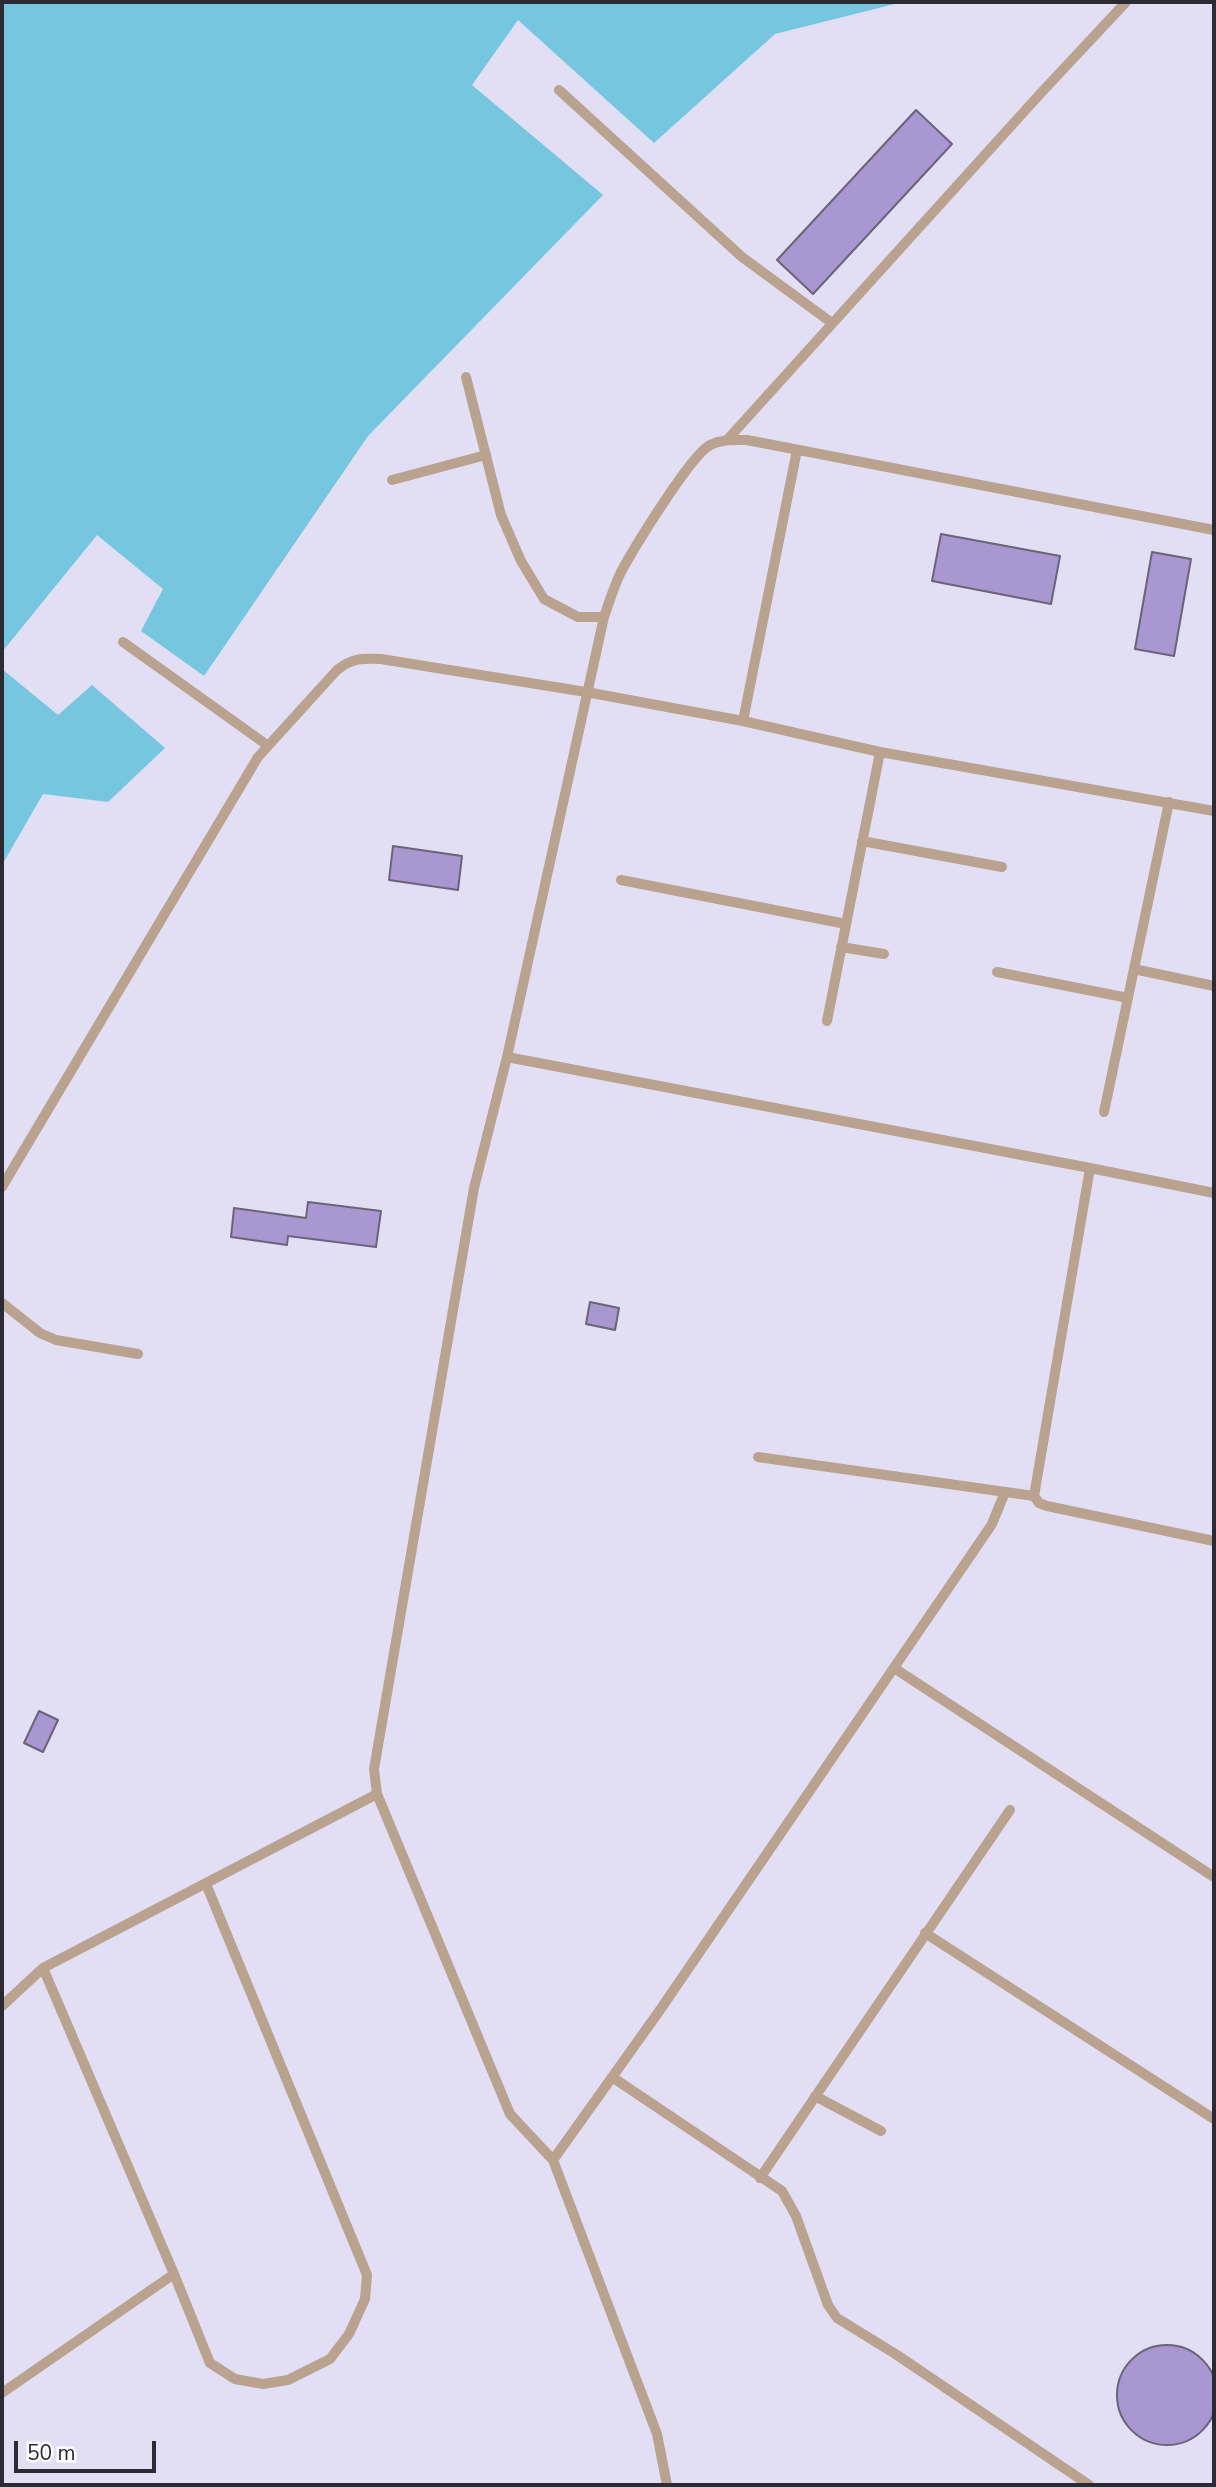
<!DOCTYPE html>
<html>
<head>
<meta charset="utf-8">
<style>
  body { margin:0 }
  #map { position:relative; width:1216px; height:2487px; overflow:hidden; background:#e2def3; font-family:"Nunito Sans",sans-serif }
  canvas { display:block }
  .frame { position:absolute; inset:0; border:4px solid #2c2b33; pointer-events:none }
  .scale { position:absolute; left:14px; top:2441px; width:142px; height:32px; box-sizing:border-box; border:4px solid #2c2b33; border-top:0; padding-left:9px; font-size:21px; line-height:24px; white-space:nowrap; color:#2c2b33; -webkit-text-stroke:5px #fff; paint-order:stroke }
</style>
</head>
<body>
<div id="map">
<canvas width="1216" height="2487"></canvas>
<div class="frame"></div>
<div class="scale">50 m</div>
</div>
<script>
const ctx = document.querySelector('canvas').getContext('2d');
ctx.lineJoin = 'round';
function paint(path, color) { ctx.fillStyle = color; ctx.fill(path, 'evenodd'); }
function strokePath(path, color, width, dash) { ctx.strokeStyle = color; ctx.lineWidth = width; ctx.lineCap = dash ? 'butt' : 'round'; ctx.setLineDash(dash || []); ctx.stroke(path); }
const water = new Path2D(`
  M2,2H903L775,34L654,143L518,20L472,85L603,195L368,436L204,676L141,631L163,589L97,535L2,652Z
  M2,669L58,715L92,685L165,748L108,802L43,794L2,865Z`);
const building = new Path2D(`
  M916,110L952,144L813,294L777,260Z
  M941,534L1060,556L1051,604L932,581Z
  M1152,552L1191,559L1174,656L1135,649Z
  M393,846L462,856L458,890L389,880Z
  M308,1202L381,1211L376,1247L288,1236L287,1245L231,1237L234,1208L306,1218Z
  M590,1302L619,1308L615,1330L586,1324Z
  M39,1711L58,1720L43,1752L24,1743Z
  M1117 2395a50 50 0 1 1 100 0a50 50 0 1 1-100 0Z`);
const service = new Path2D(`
  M559,90L742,257L832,323
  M466,377L501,515L521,561L544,599L578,617H604
  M727,440L1040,94L1126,2
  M392,480L486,455
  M123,642L267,745
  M743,721L797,450
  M862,841L1002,867
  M621,880L846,924
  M841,947L884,954
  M1134,969L1214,986
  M997,972L1128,998
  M827,1021L880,752
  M507,1057L1090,1168L1034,1496L1039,1503L1047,1506L1214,1541
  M1104,1112L1169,802
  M1090,1168L1214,1193
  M2,1187L258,757L337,670C352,658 363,658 381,659L586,692L743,721L880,752L1214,811
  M2,1303L40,1333L56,1340L138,1354
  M758,1457L1034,1496
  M894,1668L1214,1877
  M925,1933L1214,2119
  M43,1968L174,2274L210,2363L235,2379L263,2384L288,2380L330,2359L349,2334L365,2299L367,2275L206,1884
  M2,2006L43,1968L377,1794
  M612,2077L782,2191L796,2216L828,2305L837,2318L897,2355L1089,2485
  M815,2096L881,2131
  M553,2160L660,2010L973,1552L992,1524L1005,1492
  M760,2178L1010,1810
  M2,2393L174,2274
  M667,2485L657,2434L553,2160L510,2114L377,1794L374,1769L474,1188L507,1057L604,617C609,603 614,586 621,572C634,548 690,456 710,445C722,439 734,440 747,440L1214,530`);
paint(water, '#75c7e0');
paint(building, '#a997d2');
strokePath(building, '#696476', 2);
strokePath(service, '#baa38e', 10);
</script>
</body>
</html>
